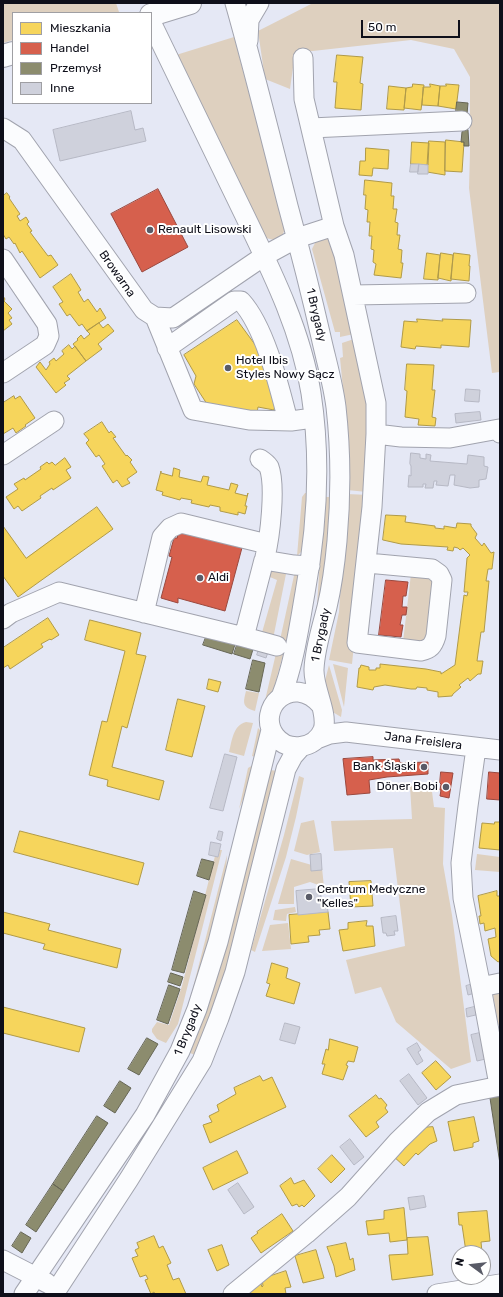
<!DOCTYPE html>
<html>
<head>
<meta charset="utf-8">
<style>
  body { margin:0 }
  #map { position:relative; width:503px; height:1297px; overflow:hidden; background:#e5e8f5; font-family:Rubik,sans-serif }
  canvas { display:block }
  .frame { position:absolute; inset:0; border:4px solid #0e0f1a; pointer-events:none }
  .legend { position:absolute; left:12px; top:12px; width:140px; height:92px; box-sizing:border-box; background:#fff; border:1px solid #9f9fa3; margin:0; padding:5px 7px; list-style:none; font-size:12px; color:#0e0f1a }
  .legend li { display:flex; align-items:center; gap:8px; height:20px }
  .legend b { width:20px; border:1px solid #9f9fa3 }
  .north { position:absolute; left:451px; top:1245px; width:40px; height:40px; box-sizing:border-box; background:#fff; border:1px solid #9f9fa3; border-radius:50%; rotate:285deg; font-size:11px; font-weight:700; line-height:16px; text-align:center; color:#0e0f1a }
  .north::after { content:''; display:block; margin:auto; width:14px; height:18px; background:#595b67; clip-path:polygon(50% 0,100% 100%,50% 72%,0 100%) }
  .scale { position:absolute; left:361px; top:20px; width:99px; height:18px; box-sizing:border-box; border:2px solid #0e0f1a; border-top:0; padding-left:5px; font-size:12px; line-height:14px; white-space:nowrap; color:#0e0f1a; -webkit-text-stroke:3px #fff; paint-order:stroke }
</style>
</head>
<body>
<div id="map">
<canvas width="503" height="1297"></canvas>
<div class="frame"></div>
<ul class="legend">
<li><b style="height:11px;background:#f6d55c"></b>Mieszkania</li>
<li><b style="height:11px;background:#d6604d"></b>Handel</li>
<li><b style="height:11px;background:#8c8c6e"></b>Przemysł</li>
<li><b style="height:11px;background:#cfd1dc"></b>Inne</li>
</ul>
<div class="north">N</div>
<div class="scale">50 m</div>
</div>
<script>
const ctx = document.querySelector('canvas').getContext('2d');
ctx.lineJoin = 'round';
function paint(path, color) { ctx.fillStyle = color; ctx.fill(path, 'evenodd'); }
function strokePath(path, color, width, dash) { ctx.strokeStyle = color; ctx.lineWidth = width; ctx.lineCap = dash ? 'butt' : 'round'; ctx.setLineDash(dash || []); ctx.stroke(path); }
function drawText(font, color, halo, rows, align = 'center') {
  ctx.font = font + ' Rubik,sans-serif'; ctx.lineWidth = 4; ctx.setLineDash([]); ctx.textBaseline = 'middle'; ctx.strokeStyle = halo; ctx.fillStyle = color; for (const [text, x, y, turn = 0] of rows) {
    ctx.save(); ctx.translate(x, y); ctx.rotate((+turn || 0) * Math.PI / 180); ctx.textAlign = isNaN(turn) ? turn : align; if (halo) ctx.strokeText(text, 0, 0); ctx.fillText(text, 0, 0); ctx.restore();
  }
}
const green = new Path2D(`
  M3,3H116L119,12L114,13H13V40L3,43Z
  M313,3H500V372L492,373L469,188L470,151V77L454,49L411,40L295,53L290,89L265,79L258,31Z
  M234,37L285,229L282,236L274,240L266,238L176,55Z
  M324,236L330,239L333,245L354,334L340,337V332H335L312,249L316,241Z
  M357,338L369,414L367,492L347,490L345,410L340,358L343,357L342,343Z
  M305,493H308L303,550L297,556L302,497Z
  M347,494L369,495L352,664L329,660L339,612Z
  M324,497H333L323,588L309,649H307L317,605Z
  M287,569L273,639L261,636L277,580L265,575L269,570Z
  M295,571L300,577L286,642L280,640Z
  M411,574L431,575L437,581L433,625L424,645L403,642Z
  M277,649L284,651L270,703L263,709Z
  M333,664L348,668L344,707Z
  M329,665L342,710L341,717L326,708L322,692Z
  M246,691L259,693L255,711C242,707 243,703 246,691Z
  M246,722L253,723L244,756L229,752C232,741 233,725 246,722Z
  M258,728C266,734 259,749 258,758L252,756Z
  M253,765L248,787L239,809L248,768Z
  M270,770L278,771L234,948L197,1056L188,1052Z
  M299,776L304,778L296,817L286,857L255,952L251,950L284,835Z
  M431,784L434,807L445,808L443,864L452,915L471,1062L451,1069L396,1022L381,987L355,994L346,960L405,946L393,848L334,851L331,821L412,819L410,786Z
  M314,820L320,852L307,855L294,851L301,823Z
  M220,850H222L178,1024L166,1043L157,1039L152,1032V1029L157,1022L169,1025L182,986L215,856L218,857Z
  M477,854L500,857V872L475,870Z
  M227,855L225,889L187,1011Z
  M291,859L322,868L324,887L310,882L294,887V904H278Z
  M295,907L296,912L287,914L286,921L273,920L275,910Z
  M288,923L291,949L262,951L270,925Z
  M499,988H500V1024L498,1025L493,995Z`);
const homes = new Path2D(`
  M337,55L363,57L360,83L363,84L361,110L335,108L337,82H334Z
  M413,84L424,85L421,110L404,108L406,88L412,87Z
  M430,84L440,86L438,106L422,105L423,87H430Z
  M446,84L459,85L456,109L438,106L440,86H446Z
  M389,86L406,88L404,110L387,109Z
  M446,140L464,142L462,172L445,171Z
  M429,141L445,142V175L427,172Z
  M412,142L429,143L428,165L411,164Z
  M366,148L389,150L388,169L373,168L372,176L359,175L360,161H365Z
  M365,180L392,183L391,196H394L393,209H397L395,222L398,223L397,235H400L398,249L402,250L401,263H403L401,278L374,275L376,264L373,262L374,250L371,249L372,236H369L370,222H367L368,210L365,209L366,195H364Z
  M7,193L10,197L9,198L20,214L17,216L20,221L26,217L29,222L27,224L32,231L30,232L48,256L51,255L58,265L40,278L22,251L20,253L15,243L14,244L9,237L6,239L3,234V196Z
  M427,253L440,255L438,280L424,279Z
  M441,253L453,255L451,281L438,278Z
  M454,253L470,255L469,266H470L469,281L451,279Z
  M71,274L81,290L78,292L84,302L88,299L97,312L100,308L106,318L87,331L82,324L79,326L70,314L67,316L59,304L63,302L53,287Z
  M3,296L5,299L4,301L12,309L8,313L12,318L9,320L12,324L3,331Z
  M417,319L443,321L442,319L471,320L469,347L441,345V348L416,346L415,349L401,347L404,321L417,322Z
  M237,320L259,350L265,363L263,373L272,375L278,390L274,410L258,407L256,418L207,404L194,384L196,376L184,355Z
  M99,323L103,328L108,324L114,331L98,344L102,349L86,361L73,344L78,340L77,339L81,335L84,339L90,334L87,331Z
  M69,345L72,349L75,346L86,361L67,376L70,379L64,383L66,385L56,393L36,367L40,362L46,370L50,364L49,362L54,358L56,361L64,354L62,351Z
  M407,364L434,365L432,390H435L432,417L436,418L435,426L418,425L419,419L405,417L407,391L405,390Z
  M14,396L15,399L20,396L35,418L25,425L26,426L16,433L13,428L3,434V403Z
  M102,422L109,433L111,431L116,437L113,438L126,456L127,455L132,460L130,462L137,472L127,479L130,483L122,487L117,480L113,483L102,466L105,464L99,455L96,457L86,443L89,440L84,434Z
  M65,458L71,467L66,470L71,478L53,490L52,488L40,496L41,498L22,511L18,506L14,509L6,497L18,489L14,484L24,478L25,480L41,469L40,467L47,462L49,464L52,462L55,465Z
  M174,468L180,470L179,477L201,482L203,476L209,477L207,485L229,490L231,483L238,485L235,493L247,496L248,493L245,506H247L245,514L238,512V515L220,511V507L210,505L209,507L191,503L192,500L181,498L180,500L162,495L163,492L156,490L161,471V473L172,476Z
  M97,507L113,529L18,597L3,576V526L26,558Z
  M386,515L406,516L405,522L435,526V528L444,529V526L456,528L457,523L471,524V526L477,534L475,538L482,546L484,543L491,553L494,552L492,569H488L486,581H489L484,632H481L477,661H483L481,674H478L470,681L468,678L459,685L461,687L453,694L452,696L438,697V692L427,690V688L417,687L416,689H411L385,685L374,687L373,690L357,687L359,668H360L361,665L369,667V670H376V668H380V664L426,669L441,672V674L455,665L464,595L467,596L468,592H464L467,558L470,555L463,548L460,550L458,548L454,547L453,551L447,550L448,547L401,544L383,540Z
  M48,618L59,635L51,640L50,639L41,644L43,647L10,669L8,665L3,668V648Z
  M90,620L141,633L136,654L146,656L127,728L122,726L112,767L164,781L159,800L107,786L108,780L89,775L102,721L107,722L125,651L85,640Z
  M209,679L221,682L218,692L207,689Z
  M178,699L205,706L192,757L166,750Z
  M495,822H500V850L479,848L482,823L494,824Z
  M20,831L144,863L138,885L14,852Z
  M371,881L373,906L351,907L349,882Z
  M497,891V896H500V961L498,962L491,956L488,939L496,937L495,928L485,931L484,923L480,924L479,916H481L478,896Z
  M3,912L50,924L48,930L121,949L117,968L43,949L45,944L3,933Z
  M328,912L330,929L319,930L320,935L308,936L309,942L291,944L289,915Z
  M367,921L366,926H373L375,946L343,951L339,930L348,929V923Z
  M272,963L288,968L286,978L300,983L294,1004L266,996L270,984L267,983Z
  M3,1007L85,1028L79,1052L3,1033Z
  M330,1039L358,1047L354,1062L348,1061L346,1065L348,1066L343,1080L322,1074L325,1064H322L326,1049L328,1050Z
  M436,1061L451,1077L436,1090L422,1073Z
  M260,1076L263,1081L272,1077L286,1107L210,1143L203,1125L212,1122L209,1116L219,1111L217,1105L236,1094L234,1088Z
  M376,1095L379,1099L381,1098L387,1105L385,1108L388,1112L376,1122L379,1127L366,1137L349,1116Z
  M474,1117L479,1141L473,1143V1147L454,1151L448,1122Z
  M433,1127L437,1141L430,1144L418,1155L416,1153L404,1166L392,1155L419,1128Z
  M237,1151L248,1173L213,1190L203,1168Z
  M332,1155L345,1169L331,1183L318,1169Z
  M291,1178L294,1184L304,1180L315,1196L304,1207L302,1205L299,1207L297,1204L292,1206L280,1186Z
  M404,1208L407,1240L390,1242L389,1233L368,1235L366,1221L384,1219V1211Z
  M487,1211L490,1241L481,1242L482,1252H466L462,1225H459L458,1213Z
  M282,1214L293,1231L261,1253L251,1238L258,1233L257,1232Z
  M154,1236L159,1248L163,1246L171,1263L167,1265L173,1280L179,1278L186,1294H155L154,1292L151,1294L145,1280L148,1279L146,1275L140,1277L132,1258L138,1256L135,1250L139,1248L137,1243Z
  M428,1237L433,1275L392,1280L389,1255L408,1254L407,1238Z
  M346,1243L350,1260L353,1258L355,1270L336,1277L334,1266L327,1247Z
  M222,1245L229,1265L217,1271L208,1250Z
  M316,1250L324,1278L303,1283L295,1256Z
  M286,1271L291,1287L285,1288L286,1294H247L254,1285L261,1284L262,1287L263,1286L262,1279Z`);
const shops = new Path2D(`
  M158,189L188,247L142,272L111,214Z
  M178,532L243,544L225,611L178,598V603L161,598L172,557L169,556L174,538H177Z
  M386,580L408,582L406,596H403L402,607H407L406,615H402L400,625H403L401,637L379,635Z
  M373,757V760L399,759L400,763L428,762V774L387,777L369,780L370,793L347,795L343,759Z
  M441,772L453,773L449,798L440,796L441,790H440L441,784L440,783Z
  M489,772L500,773V800L487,799Z`);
const industry = new Path2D(`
  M457,102L468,103L467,114L456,113Z
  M468,130L469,146H464V142H461L462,132Z
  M208,632L236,641L232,654L203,645Z
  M238,642L254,646L250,659L234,654Z
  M253,660L265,663L259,692L246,689Z
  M202,859L214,862L209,880L197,876Z
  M194,891L206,895L184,973L172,970Z
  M171,973L183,977L180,986L168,982Z
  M169,985L180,989L168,1024L157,1020Z
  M147,1038L158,1044L139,1075L128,1069Z
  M120,1081L131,1088L115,1113L104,1106Z
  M500,1097V1164L490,1098Z
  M97,1116L108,1123L63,1191L53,1184Z
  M53,1184L63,1191L36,1232L26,1225Z
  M21,1232L31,1238L22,1253L12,1246Z`);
const building = new Path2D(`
  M131,111L135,130L143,128L146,141L60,161L53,130Z
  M411,164H419L418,172H410Z
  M419,164L428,165V174H418Z
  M466,389L480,390L479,402L465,401Z
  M480,412L481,420L456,423L455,414Z
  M411,453L420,454V458L426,459V454L431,455L430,461L467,464L468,455L484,457V466L488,467L486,479L479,480V487L470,488L454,485L455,475H450L448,486L436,485L437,481H434L433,488H425L426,484H423V487H408L409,475L411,476V466L410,464Z
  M260,646L269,649L266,658L257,655Z
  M225,754L237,757L223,811L210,808Z
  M219,831L223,832L221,841L217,839Z
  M211,842L221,844L218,857L209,855Z
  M321,854L322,870L311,871L310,855Z
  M320,889L322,904H327L328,912L298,915L296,891Z
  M396,916L398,931H394L395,935L387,936L386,933H383L381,918Z
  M473,984L475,993L468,995L466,986Z
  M478,1006L480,1014L467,1017L466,1009Z
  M285,1023L300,1027L295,1044L280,1040Z
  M484,1032L490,1058L477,1061L471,1035Z
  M417,1043L421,1050L418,1052L423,1061L417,1065L407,1049Z
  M409,1074L427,1098L418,1105L400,1081Z
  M350,1139L364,1157L354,1165L340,1147Z
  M238,1183L254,1207L244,1214L228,1190Z
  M424,1196L426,1207L410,1210L408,1198Z`);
const minor = new Path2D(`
  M235,3C254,70 271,139 288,206C300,250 311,293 321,337C326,360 333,383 336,407C341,451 341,496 337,541C335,563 332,586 327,607C322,627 315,648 314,669C313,688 329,714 323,730C315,749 288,753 275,736C255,709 292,672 321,705
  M151,22C182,87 214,151 245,216C272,272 301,330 311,393C321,458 317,528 305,593C299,627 294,664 281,697
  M248,41L249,20L259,3
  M303,58L304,99L334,226
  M3,128L22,140L144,310L155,317L173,318L264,256L297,238L334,226L344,255L376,403V434L401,437L450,438L499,429L500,433
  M311,128L462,121
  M3,259L47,324L49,336L45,345L3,373
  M353,295L466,293
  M155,317L193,410L249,420L291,421L313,418
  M167,348L234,301H241C265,327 279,386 288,421
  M3,455L54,421
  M260,459C263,461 267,464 269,467C276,486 270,537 265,557
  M367,563L432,569L439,574L442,580L436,636C433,646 430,649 421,651L357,643L372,507L376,434
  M144,613L162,537L170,528L181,523L267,544
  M3,619L11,613L59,592L244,637L264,560L294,565L310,566
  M244,637L277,646
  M317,739L330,734L346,732L500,750
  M476,748L468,806L461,863L463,898L481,987L499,1085
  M481,987L500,983
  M3,1260L36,1277L47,1283
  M24,1294L145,1115L180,1051L197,1009L218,942L271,730
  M54,1294L129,1179L202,1061L219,1018L235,972L286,769L293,756L301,747
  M233,1294L306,1234L348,1197L398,1141L428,1112L456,1095L500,1086
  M437,1294L500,1284`);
const major = new Path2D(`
  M151,15L190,3
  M3,56L13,53`);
const markers = [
  [150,230,4,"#595b67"],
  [228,368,4,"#595b67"],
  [200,578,4,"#595b67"],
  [424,767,4,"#595b67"],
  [446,787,4,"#595b67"],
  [309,897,4,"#595b67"]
];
const poiNames = [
  ["Renault Lisowski",158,230],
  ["Hotel Ibis",236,361],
  ["Styles Nowy Sącz",236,375],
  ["Aldi",208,578],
  ["Bank Śląski",416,767,"right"],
  ["Döner Bobi",438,787,"right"],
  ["Centrum Medyczne",317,890],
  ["\"Kelles\"",317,904]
];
const streetNames = [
  ["Browarna",117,274,55],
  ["1 Brygady",316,315,77],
  ["1 Brygady",321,635,-78],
  ["Jana Freislera",423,741,7],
  ["1 Brygady",188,1030,-68]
];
paint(green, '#ded0bf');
paint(homes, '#f6d55c');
strokePath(homes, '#b09a48', 1);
paint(shops, '#d6604d');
strokePath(shops, '#9a483e', 1);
paint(industry, '#8c8c6e');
strokePath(industry, '#665', 1);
paint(building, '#cfd1dc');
strokePath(building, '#b6b8c4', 1);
strokePath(minor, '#a1a3ae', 21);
strokePath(major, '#a1a3ae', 24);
strokePath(minor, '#fbfcfe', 19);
strokePath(major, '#fbfcfe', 22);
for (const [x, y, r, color] of markers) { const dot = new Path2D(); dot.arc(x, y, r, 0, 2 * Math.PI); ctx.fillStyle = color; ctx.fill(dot); strokePath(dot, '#fff', 1.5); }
drawText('12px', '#0e0f1a', '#fff', poiNames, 'left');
drawText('12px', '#0e0f1a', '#fff', streetNames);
</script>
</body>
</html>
